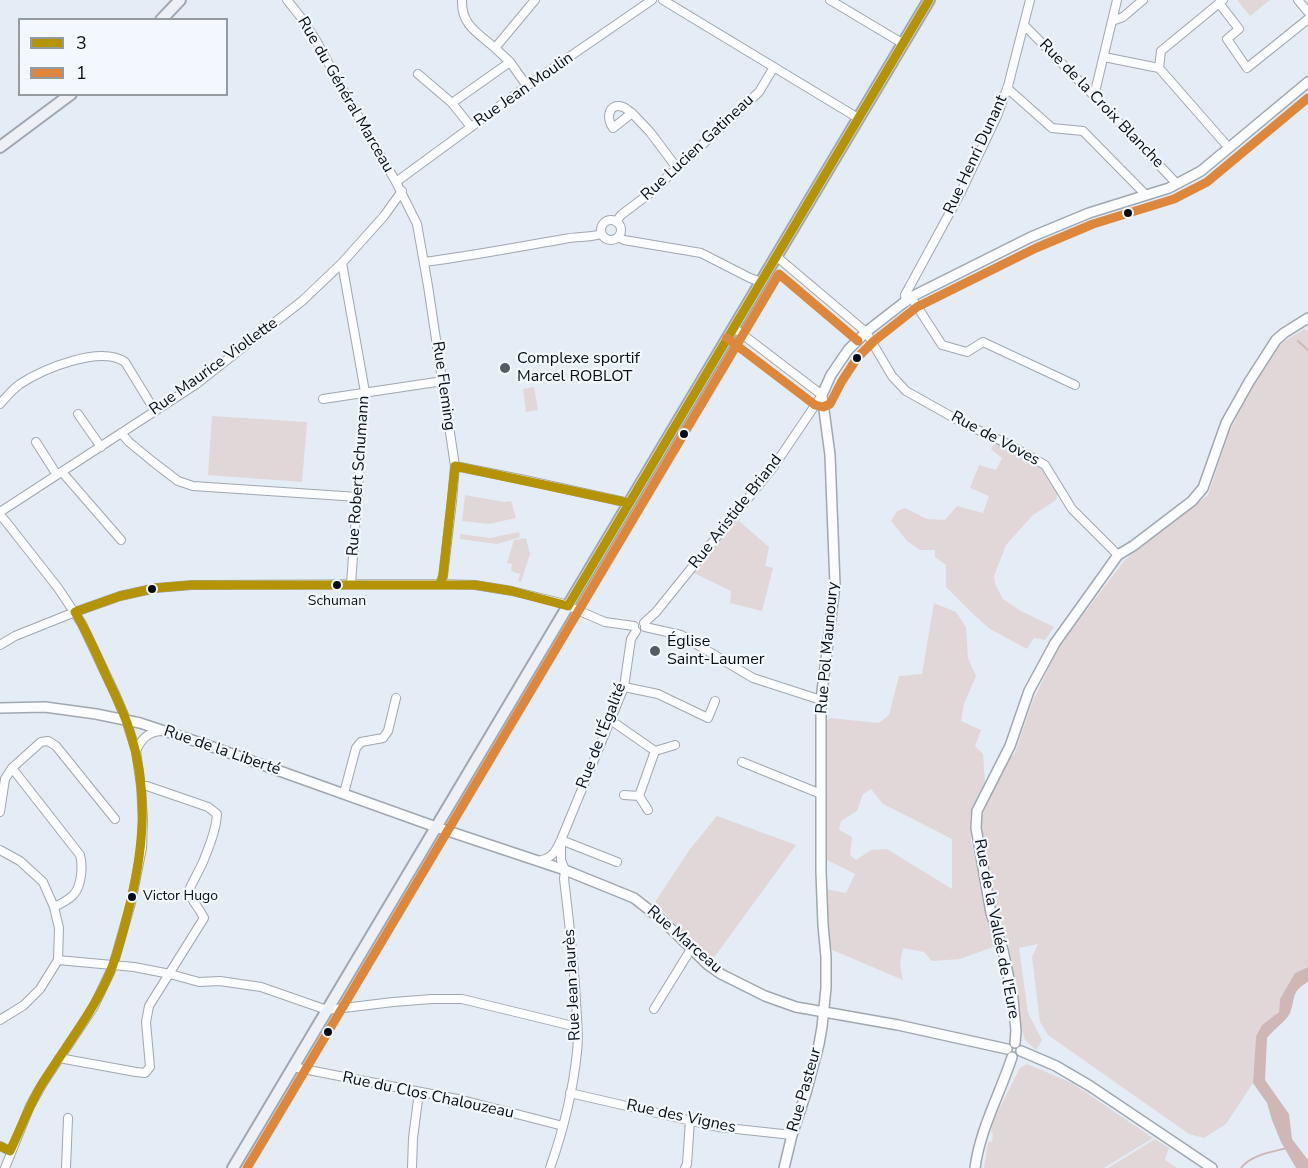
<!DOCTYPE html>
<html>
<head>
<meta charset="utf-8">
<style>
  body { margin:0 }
  #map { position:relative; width:1308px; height:1168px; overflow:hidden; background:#e4ecf5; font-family:"Nunito Sans",sans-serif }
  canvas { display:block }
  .legend { position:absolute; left:18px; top:18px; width:210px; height:78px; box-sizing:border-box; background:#f2f8fd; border:2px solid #949aa1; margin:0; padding:8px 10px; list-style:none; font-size:18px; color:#060e17 }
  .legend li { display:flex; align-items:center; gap:12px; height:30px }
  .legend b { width:30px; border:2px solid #949aa1 }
</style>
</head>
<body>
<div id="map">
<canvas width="1308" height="1168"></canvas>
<ul class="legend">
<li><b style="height:8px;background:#b49307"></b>3</li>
<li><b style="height:8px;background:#dc873b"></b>1</li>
</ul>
</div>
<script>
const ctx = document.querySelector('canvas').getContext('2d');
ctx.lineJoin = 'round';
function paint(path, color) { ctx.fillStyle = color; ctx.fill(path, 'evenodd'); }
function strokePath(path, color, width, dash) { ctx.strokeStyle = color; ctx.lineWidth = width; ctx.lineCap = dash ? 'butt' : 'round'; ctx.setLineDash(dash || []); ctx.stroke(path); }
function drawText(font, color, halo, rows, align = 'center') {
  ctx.font = font + ' "Nunito Sans",sans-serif'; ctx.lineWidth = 4.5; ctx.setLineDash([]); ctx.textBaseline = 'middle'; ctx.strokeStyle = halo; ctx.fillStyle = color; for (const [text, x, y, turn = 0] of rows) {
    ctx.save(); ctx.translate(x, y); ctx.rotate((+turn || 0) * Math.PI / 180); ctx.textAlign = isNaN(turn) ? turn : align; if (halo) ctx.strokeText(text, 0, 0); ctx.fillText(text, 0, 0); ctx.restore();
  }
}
const green = new Path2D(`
  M1237,0H1270L1250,16Z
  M1305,329L1308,331V967L1295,973L1280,999L1279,1012L1262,1025L1256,1036L1253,1083L1226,1124L1204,1138L1189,1134L1048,1035L1040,1022L1032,957L1038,944L1019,948L1028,1013L1042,1040L1036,1050L1025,1040L1020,1023L1009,946L990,891L981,839L980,809L1012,756H1014L1032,703L1059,646L1125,560L1208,495L1230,430L1256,380L1281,343Z
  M534,387L538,410L526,412L523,389Z
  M212,416L307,422L302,482L208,475Z
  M998,441L1035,462L1044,469L1058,490L1056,500L1033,515L1006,545L994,576L995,584L1003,599L1021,611L1054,627L1045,640L1034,638L1027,649L990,629L974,615L946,587V565L935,557V550H920L907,541L891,521L897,511L905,508L927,519L945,520L957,506L983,513L989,496L970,488L979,465L996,470L1002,458L991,449Z
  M465,495L504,502L511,501L516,518L489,524L462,521Z
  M738,520L769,547L765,566L773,568L762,611L730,603L731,591L694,573Z
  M519,532L520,537L497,544L460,539V534L490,538Z
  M526,538L530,554L521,582L518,581L520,574L511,571L512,564L507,563L514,540Z
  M934,603L956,612L966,627L968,658L976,676L964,704L961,721L981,730L975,746L983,754L985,785L970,816L971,842L999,945L960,959L932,961L924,952L903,948L900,964L903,980L830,949L825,889L846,893L855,874L825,859L824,724L830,718L879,723L889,715L899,676L922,674ZM871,789L883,804L952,839V889L887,849L871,850L856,860L850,855L852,837L839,830L841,821L857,811L863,794Z
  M717,816L796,845L713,959L688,938L655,902L690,849Z
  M1027,1064L1072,1083L1153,1138L1104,1168H984L988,1142H992L993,1133H991L993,1121L1020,1068Z
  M1155,1139L1169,1148L1165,1160L1177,1168H1108Z`);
const water = new Path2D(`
  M1308,967V982C1290,992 1296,998 1290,1013C1287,1020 1272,1031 1267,1038L1265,1080L1289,1114L1292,1139L1308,1160V1168H1296L1281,1142L1272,1120L1267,1103L1253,1083L1256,1036L1262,1025L1279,1012L1280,999L1295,973Z`);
const stream = new Path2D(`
  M1298,341L1308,350
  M1241,1168C1251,1155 1271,1152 1287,1148`);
const minor = new Path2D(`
  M287,0L303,20L317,42L338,81L396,182L417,224L428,286L455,466L452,501L443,576L440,584
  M462,0C461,25 478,33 495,48
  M663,0L858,118
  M830,0L902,43
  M1298,0L1308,12
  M1219,3L1239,29L1227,39L1247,68L1308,19
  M1112,21L1123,17L1143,0
  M1024,25L1094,96L1177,184
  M1104,57L1159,68L1229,148
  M1159,68L1161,51L1223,0
  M418,74L452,103L471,127
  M527,86L510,62L495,48L535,0
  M1007,88L1052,128L1083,131L1146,195
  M1094,96L1117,0
  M452,103L510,62
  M632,113C630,112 626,108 623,107C608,102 606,119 613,128L632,113L650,132L677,168
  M396,182L527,86L652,0
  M601 230a10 10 0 1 1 20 0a10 10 0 1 1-20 0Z
  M616,222L621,215L649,194L759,92L774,67
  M618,237L624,240L701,253L750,278L761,282
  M776,256L866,332L892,376L906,391L963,423L1008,444L1045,465L1072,509L1118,555
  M424,262C471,256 518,247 564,239C577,236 589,238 601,234
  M342,263L365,392L351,584
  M911,297L942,345L967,352L983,342L1075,385
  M906,302L905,295L960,194L997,116L1008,86L1030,0
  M323,399L443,381
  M0,404C6,397 13,389 20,384C43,369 100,345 125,362L155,411
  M78,414L101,447
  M121,433L129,442L152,461L178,481L193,486L358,497
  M36,442L57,475
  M455,466L525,480L629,503
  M62,472L121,540
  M0,512L195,385L302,301L342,263L384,216L402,191
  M0,515L7,523L58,588L82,624L116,696L126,720L136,751L141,786L143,820L142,848L131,903L113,966L93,1008L43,1083L30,1106L5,1168
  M644,623L656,612L774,466L822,395L734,328
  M645,627L681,635L753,678L821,700
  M0,645L15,636L75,612L120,596L156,588L192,585L440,584L475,585L512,591L561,603L605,622L634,626
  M624,687L658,694L708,718L715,701
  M609,719L655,751L639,796L624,795
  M136,751C141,739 148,732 161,731
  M655,751L675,745
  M742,762L821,794
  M12,768L80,855C82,862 82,867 81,875C79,894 71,899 54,907
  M344,793L356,748L361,742L383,738L388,731L396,698
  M639,796L648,810
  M0,812L5,779L12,768L41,742L48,741L56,746L115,819
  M0,850L20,861L43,882L54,907L59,928L58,960L40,989L24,1005L0,1020
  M538,861C552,858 555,853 561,840L617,862
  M58,960L134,967L170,974L199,982L220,981L261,987L327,1010L393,1002L432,999H462L577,1027
  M654,1009L691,949
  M59,1058L136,1072L145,1073L150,1067L146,1022L149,1006L204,918L200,911L188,893C192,882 198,873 203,862C209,847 216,830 217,814L208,807L147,786H141
  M293,1067L462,1100L563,1126
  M570,1093L718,1127L792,1135
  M0,1146L10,1151
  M66,1168L68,1118
  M412,1168L413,1138L419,1092
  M550,1168C563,1131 573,1091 577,1052C579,1036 577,1019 576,1002C574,961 569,920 564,879L565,870L561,860V840L624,687L631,639L636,631
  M685,1168L687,1164L690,1120`);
const tertiary = new Path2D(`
  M0,708L45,707L96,714L140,723L207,745L436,827L565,870L634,898L662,920L707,964L721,974L765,996L796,1007L898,1025L1007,1049
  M1015,1043L1016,1031L1013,999L1003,950L991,913L976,828L977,811L1010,746L1029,691L1055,643L1118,555L1133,546L1192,501L1203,488L1226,423L1249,382L1276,340L1284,333L1308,318
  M1021,1051L1056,1066L1090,1086L1212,1168
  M784,1168L792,1135L806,1093L819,1044L822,1027L826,988V957L823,925L821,872V700L835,585L830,455L822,395L831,375L848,350L866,332L911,297L1031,237L1089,213L1169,188L1201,171L1308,82
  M975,1168C980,1129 1000,1094 1012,1057`);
const secondary = new Path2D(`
  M161,20L180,0
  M0,147L71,94
  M233,1168L929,0`);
const bus1 = new Path2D(`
  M440,584L443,576L455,466L629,503
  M0,1146L10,1151C20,1130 28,1109 39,1089C62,1051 90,1017 108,977C117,957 122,936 127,916C143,855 150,793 130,732C124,712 114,693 105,673C96,653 87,632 75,612L120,596L156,588L192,585H475L512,591L568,606L929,0`);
const bus2 = new Path2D(`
  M727,338L815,405L823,407L830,404L842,381L857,358L874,341L917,307L1036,248L1093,224L1174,199L1207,182L1308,98
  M247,1168L779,274L858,341`);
const markers = [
  [1128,213,5,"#060e17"],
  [857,358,5,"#060e17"],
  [505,368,6,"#545c65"],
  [684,434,5,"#060e17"],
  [337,585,5,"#060e17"],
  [152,589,5,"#060e17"],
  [655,651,6,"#545c65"],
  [132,897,5,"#060e17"],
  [328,1032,5,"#060e17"]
];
const busNames = [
  ["Schuman",337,602],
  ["Victor Hugo",143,897,"left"]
];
const streetNames = [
  ["Rue Jean Moulin",524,90,-35],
  ["Rue du Général Marceau",345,95,60],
  ["Rue de la Croix Blanche",1101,104,46],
  ["Rue Lucien Gatineau",698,148,-43],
  ["Rue Henri Dunant",976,155,-65],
  ["Rue Maurice Viollette",214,367,-36],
  ["Rue Fleming",443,386,82],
  ["Rue de Voves",995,439,28],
  ["Rue Robert Schumann",359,476,-86],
  ["Rue Aristide Briand",736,512,-52],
  ["Rue Pol Maunoury",828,648,-85],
  ["Rue de l'Égalité",602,736,-69],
  ["Rue de la Liberté",222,751,19],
  ["Rue de la Vallée de l'Eure",996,929,79],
  ["Rue Marceau",684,940,41],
  ["Rue Jean Jaurès",573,985,-93],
  ["Rue Pasteur",805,1090,-74],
  ["Rue du Clos Chalouzeau",428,1096,12],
  ["Rue des Vignes",681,1117,12]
];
const poiNames = [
  ["Complexe sportif",517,359],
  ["Marcel ROBLOT",517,377],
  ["Église",667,642],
  ["Saint-Laumer",667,660]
];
paint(green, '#e1d7d8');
paint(water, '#ceb7b4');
strokePath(stream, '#ceb7b4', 2);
strokePath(minor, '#9fa7b0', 10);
strokePath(tertiary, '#9fa7b0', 12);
strokePath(secondary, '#9fa7b0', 14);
strokePath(minor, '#fbfcfe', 8);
strokePath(tertiary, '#fbfcfe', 9);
strokePath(secondary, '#edf1f5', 10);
strokePath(bus1, '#b49307', 9);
strokePath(bus2, '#dc873b', 9);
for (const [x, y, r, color] of markers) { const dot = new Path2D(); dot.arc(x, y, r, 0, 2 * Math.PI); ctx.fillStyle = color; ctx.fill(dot); strokePath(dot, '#f2f8fd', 2); }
drawText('14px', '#060e17', '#f2f8fd', busNames);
drawText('16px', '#060e17', '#f2f8fd', streetNames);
drawText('16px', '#060e17', '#f2f8fd', poiNames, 'left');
</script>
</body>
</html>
